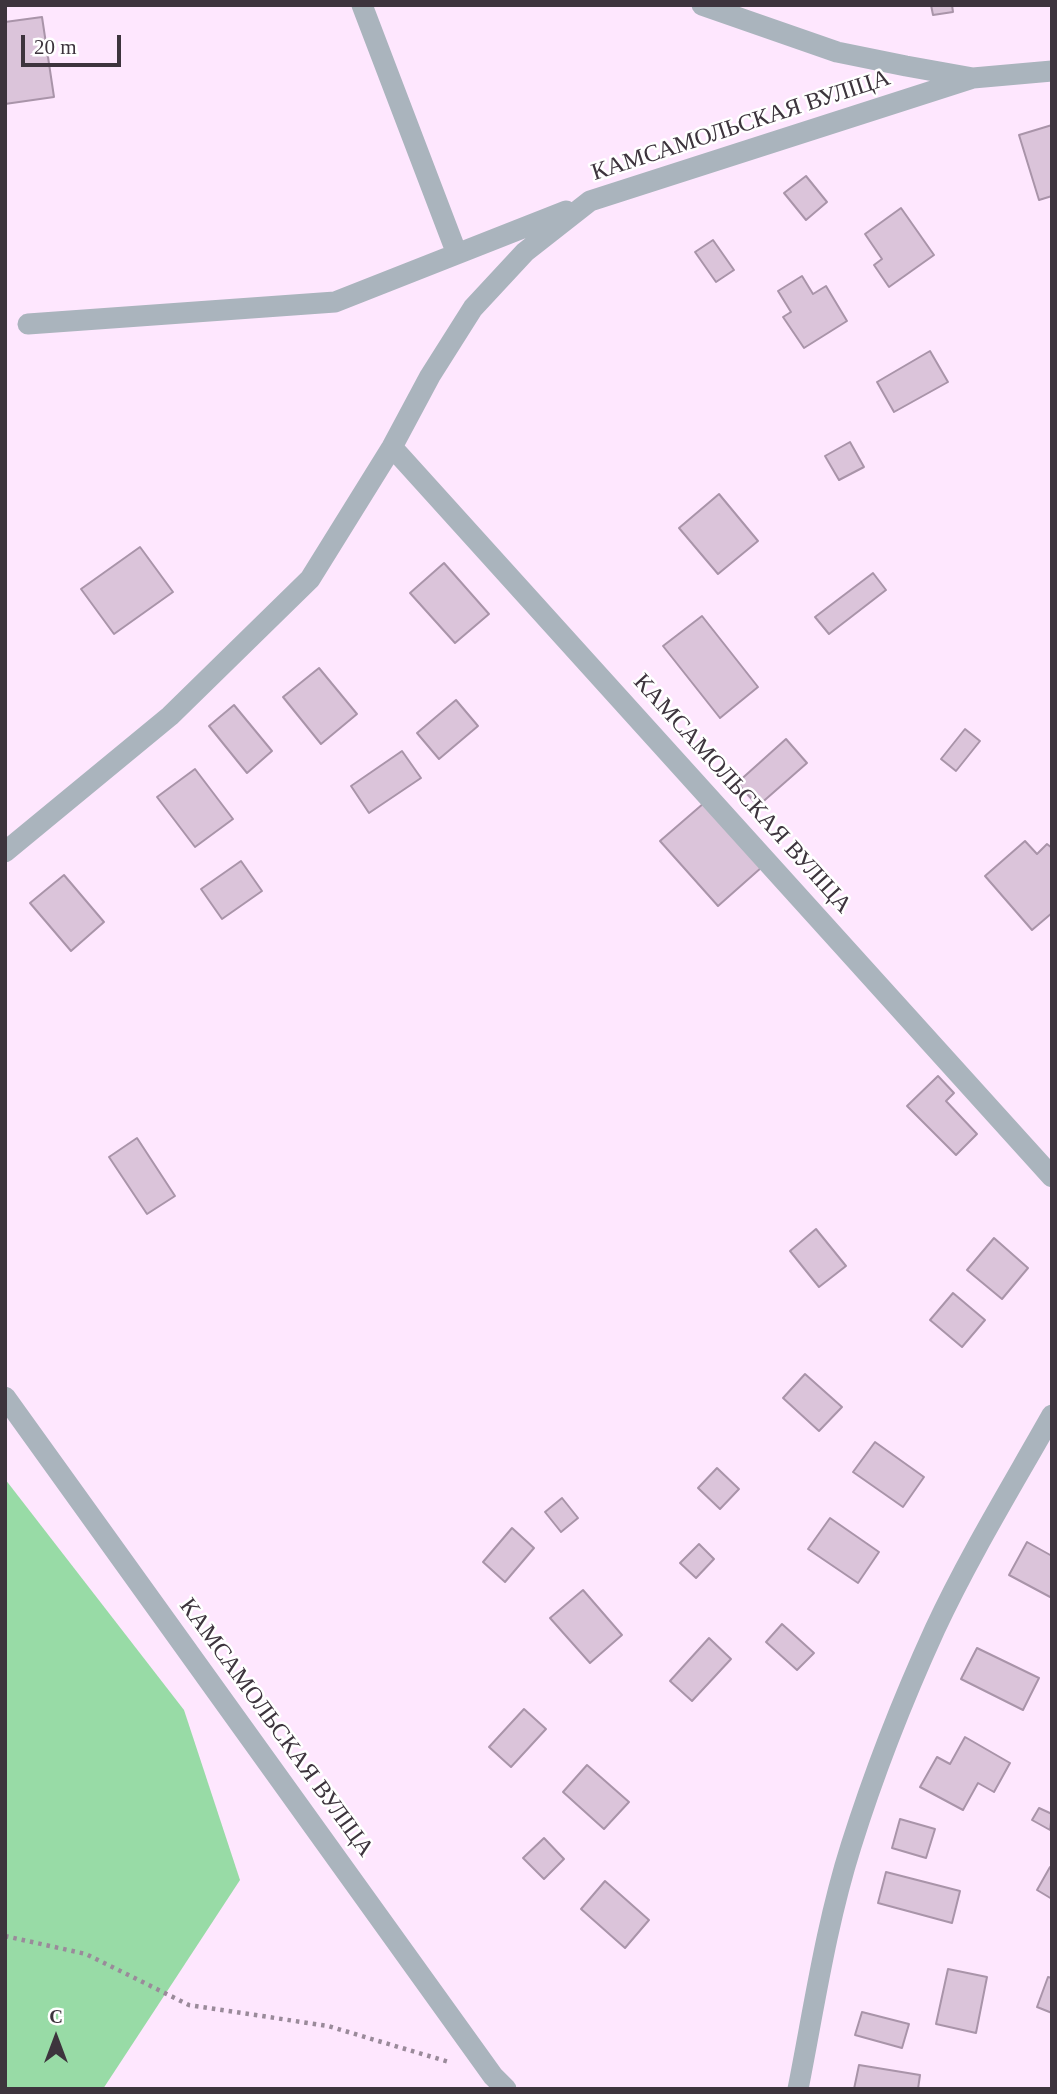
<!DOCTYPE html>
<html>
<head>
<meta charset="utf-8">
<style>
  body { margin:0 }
  #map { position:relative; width:1057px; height:2094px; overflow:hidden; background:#fee7fe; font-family:"Times New Roman",serif }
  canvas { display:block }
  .frame { position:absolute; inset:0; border:7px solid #3d343d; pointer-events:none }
  .north { position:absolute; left:21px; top:2003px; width:70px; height:70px; -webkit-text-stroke:5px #fff; paint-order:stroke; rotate:0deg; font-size:19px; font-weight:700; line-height:28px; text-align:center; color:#3d343d }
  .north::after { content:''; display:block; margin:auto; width:24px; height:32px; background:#3d343d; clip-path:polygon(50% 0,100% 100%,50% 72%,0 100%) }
  .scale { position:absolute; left:21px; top:35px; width:100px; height:32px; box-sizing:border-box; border:4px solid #3d343d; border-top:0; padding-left:9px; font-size:21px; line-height:24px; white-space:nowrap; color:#3d343d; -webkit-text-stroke:5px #fff; paint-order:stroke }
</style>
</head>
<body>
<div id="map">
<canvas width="1057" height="2094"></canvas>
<div class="frame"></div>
<div class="north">С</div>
<div class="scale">20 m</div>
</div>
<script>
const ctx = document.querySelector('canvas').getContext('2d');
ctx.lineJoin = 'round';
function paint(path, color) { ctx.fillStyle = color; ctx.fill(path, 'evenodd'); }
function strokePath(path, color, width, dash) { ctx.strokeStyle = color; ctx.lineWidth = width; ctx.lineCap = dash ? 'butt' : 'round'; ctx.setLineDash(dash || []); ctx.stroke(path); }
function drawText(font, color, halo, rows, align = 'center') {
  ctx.font = font + ' "Times New Roman",serif'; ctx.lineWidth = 5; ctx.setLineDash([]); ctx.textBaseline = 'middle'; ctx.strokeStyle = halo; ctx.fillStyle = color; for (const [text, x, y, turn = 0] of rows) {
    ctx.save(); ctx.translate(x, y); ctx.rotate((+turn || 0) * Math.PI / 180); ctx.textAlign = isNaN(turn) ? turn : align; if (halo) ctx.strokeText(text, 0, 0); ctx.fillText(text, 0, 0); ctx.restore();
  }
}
const green = new Path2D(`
  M5,1479L184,1710L240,1880L103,2089H5Z`);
const building = new Path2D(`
  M931,5H952L953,12L933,15Z
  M42,17L54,97L5,104V22Z
  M1052,125V196L1039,200L1019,135Z
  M806,176L827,202L806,220L784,193Z
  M901,208L934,255L889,287L874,265L882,259L865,234Z
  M713,240L734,270L716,282L695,252Z
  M802,276L813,294L826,286L847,321L804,348L783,317L791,312L778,291Z
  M930,351L948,382L894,412L877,382Z
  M850,442L864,467L839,480L825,456Z
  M719,494L758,541L718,574L679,528Z
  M140,547L173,592L114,634L81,589Z
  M444,563L489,614L455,643L410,593Z
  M873,573L886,590L829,634L815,617Z
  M702,616L758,687L720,718L663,646Z
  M319,668L357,714L321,744L283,697Z
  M456,700L478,726L439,759L417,733Z
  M234,705L272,751L247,773L209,726Z
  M965,729L980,741L956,771L941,759Z
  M786,739L807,763L758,806L737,783Z
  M402,751L421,778L369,813L351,786Z
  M195,769L233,819L195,847L157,797Z
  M704,803L762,867L718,906L660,841Z
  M1025,841L1037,854L1047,844L1052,848V913L1032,930L985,876Z
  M241,861L262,891L222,919L201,889Z
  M64,875L104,922L71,951L30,903Z
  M938,1076L954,1093L946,1101L977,1134L956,1155L907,1106Z
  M137,1138L175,1196L147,1214L109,1157Z
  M816,1229L846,1266L819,1287L790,1251Z
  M994,1238L1028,1268L1002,1299L967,1270Z
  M953,1293L985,1320L962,1347L930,1320Z
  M805,1374L842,1407L819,1431L783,1398Z
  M875,1442L924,1477L903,1507L853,1472Z
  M717,1468L739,1489L720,1509L698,1488Z
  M562,1498L578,1518L561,1532L545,1512Z
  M830,1518L879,1552L858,1583L808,1549Z
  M512,1528L534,1548L505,1582L483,1562Z
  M1027,1542L1052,1556V1598L1009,1575Z
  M699,1544L714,1559L696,1578L680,1563Z
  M583,1590L622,1635L590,1663L550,1618Z
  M782,1624L814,1653L797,1670L766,1642Z
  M709,1638L731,1659L692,1701L670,1681Z
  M977,1648L1039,1678L1023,1710L961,1679Z
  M524,1709L546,1729L511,1767L489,1747Z
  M965,1737L1010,1763L994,1792L978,1783L963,1810L920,1787L937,1757L950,1764Z
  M587,1765L629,1802L604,1829L563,1792Z
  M1039,1808L1052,1814L1050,1830L1032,1820Z
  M900,1819L935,1829L926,1858L892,1848Z
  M544,1838L564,1859L544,1879L523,1858Z
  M1050,1867L1052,1868V1899L1037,1890Z
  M886,1872L960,1891L952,1923L878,1903Z
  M605,1881L649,1920L625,1948L581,1909Z
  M948,1969L987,1977L976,2033L936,2024Z
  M1048,1977L1052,1978V2013L1037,2007Z
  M862,2012L909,2024L902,2048L855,2035Z
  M859,2065L920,2075L918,2089H854Z`);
const path = new Path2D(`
  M5,1936L86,1954L189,2005L328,2026L449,2062`);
const minor = new Path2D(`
  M362,5L457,254
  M702,5L837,52L906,66L973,78L1052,71
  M28,324L335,302L566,211
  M392,447L1052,1177
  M5,852L170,716L310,579L392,447L430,376L473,308L525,252L590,201L973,78
  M5,1397L493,2076L506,2089
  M798,2089C814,2008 826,1925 851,1846C874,1773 903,1699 935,1629C969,1556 1012,1486 1052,1415`);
const streetNames = [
  ["КАМСАМОЛЬСКАЯ ВУЛІЦА",741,126,-18],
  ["КАМСАМОЛЬСКАЯ ВУЛІЦА",742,794,48],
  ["КАМСАМОЛЬСКАЯ ВУЛІЦА",276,1728,54]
];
paint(green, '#98dba6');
paint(building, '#dbc4da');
strokePath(building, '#a994a9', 2);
strokePath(path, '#9a8a9a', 4.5, [3.5, 5]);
strokePath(minor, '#aab4bd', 21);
drawText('24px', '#3d343d', '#fff', streetNames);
</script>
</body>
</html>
